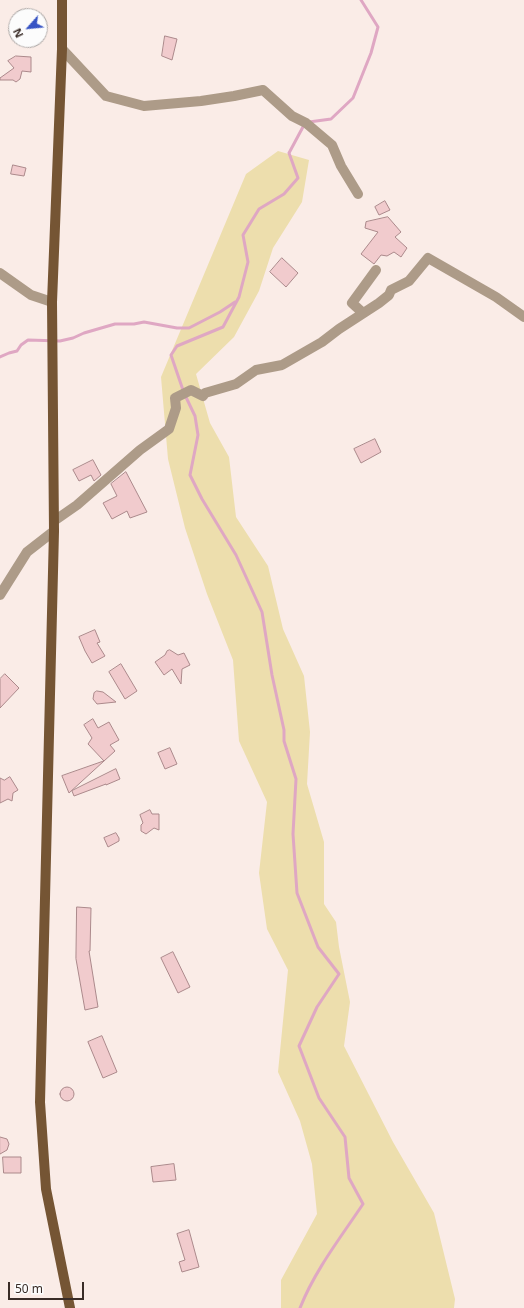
<!DOCTYPE html>
<html>
<head>
<meta charset="utf-8">
<style>
  body { margin:0 }
  #map { position:relative; width:524px; height:1308px; overflow:hidden; background:#faece7; font-family:"Noto Sans",sans-serif }
  canvas { display:block }
  .north { position:absolute; left:8px; top:8px; width:40px; height:40px; box-sizing:border-box; background:#fcfcfc; border:1px solid #aea9a7; border-radius:50%; rotate:243deg; font-size:11px; font-weight:700; line-height:16px; text-align:center; color:#392c27 }
  .north::after { content:''; display:block; margin:auto; width:14px; height:18px; background:#3653c4; clip-path:polygon(50% 0,100% 100%,50% 72%,0 100%) }
  .scale { position:absolute; left:8px; top:1282px; width:76px; height:18px; box-sizing:border-box; border:2px solid #392c27; border-top:0; padding-left:5px; font-size:12px; line-height:14px; white-space:nowrap; color:#392c27; -webkit-text-stroke:3px #fcfcfc; paint-order:stroke }
</style>
</head>
<body>
<div id="map">
<canvas width="524" height="1308"></canvas>
<div class="north">N</div>
<div class="scale">50 m</div>
</div>
<script>
const ctx = document.querySelector('canvas').getContext('2d');
ctx.lineJoin = 'round';
function paint(path, color) { ctx.fillStyle = color; ctx.fill(path, 'evenodd'); }
function strokePath(path, color, width, dash) { ctx.strokeStyle = color; ctx.lineWidth = width; ctx.lineCap = dash ? 'butt' : 'round'; ctx.setLineDash(dash || []); ctx.stroke(path); }
const green = new Path2D(`
  M278,151L309,160L302,202L273,248L259,291L234,337L196,374L210,423L229,457L236,517L268,566L283,629L304,676L310,732L307,784L324,842V904L336,922L339,947L350,1002L344,1046L393,1142L434,1213L455,1299L454,1308H281V1280L317,1214L312,1164L300,1121L278,1072L288,970L267,929L259,873L267,802L239,741L233,660L207,594L185,528L168,459L161,377L246,174Z`);
const stream = new Path2D(`
  M309,122L331,119L353,98L371,53L378,27L361,0
  M0,357L9,353L17,351L21,345L28,340L60,341L73,338L84,333L115,324H134L144,322L177,328H189L220,312L235,302
  M300,1308C315,1270 341,1237 363,1204L349,1178L345,1137L319,1098L299,1046L317,1007L339,974L318,947L297,893L293,834L296,779L284,741V730L272,675L262,612L236,555L202,499L190,475L198,435L195,416L184,393L171,355L177,346L223,327L239,297L248,262L243,235L259,209L284,194L298,178L289,153L304,125`);
const building = new Path2D(`
  M165,36L177,39L172,60L162,56Z
  M16,56L31,57V72L22,71L20,79L16,82L13,80H0V78L14,68L8,61Z
  M13,165L26,168L24,176L11,174Z
  M385,201L390,210L379,215L375,207Z
  M388,217L401,232L395,237L407,248L401,257L394,252L387,256L381,255L374,264L361,254L378,232L365,228L366,222Z
  M282,258L298,273L286,287L270,272Z
  M375,439L381,452L361,463L354,449Z
  M93,460L101,475L94,481L91,475L79,481L73,470Z
  M126,472L147,512L130,518L127,511L112,519L103,503L117,496L111,484Z
  M95,630L100,642L97,643L105,656L92,663L85,651L79,637Z
  M170,650L178,655L184,653L190,665L182,669L181,684L172,669L164,675L155,662L165,655L167,651Z
  M121,664L137,691L125,699L109,672Z
  M5,674L19,688L0,708V679Z
  M97,691L103,692L116,702L97,704L93,699L94,693Z
  M93,719L98,728L109,722L119,740L110,745L115,751L104,761L88,744L92,738L84,725Z
  M170,748L177,764L165,769L158,753Z
  M104,761L69,793L62,776Z
  M116,769L120,779L106,785V784L74,796L72,791Z
  M10,777L18,790L13,793L12,801L8,799L0,803V778L4,780Z
  M150,810L152,814H159V830L154,828L146,834L141,831V825L143,823L140,815Z
  M116,833L119,838V841L108,847L104,838Z
  M77,907L91,908L90,951H89L98,1007L85,1010L76,959Z
  M173,952L190,987L178,993L161,958Z
  M102,1036L117,1072L103,1078L88,1042Z
  M60 1094a7 7 0 1 1 14 0a7 7 0 1 1-14 0Z
  M0,1137L7,1139L9,1144L7,1150L0,1154Z
  M3,1157H21V1173H4Z
  M174,1164L176,1180L153,1182L151,1167Z
  M189,1230L199,1267L182,1272L179,1262L185,1260L177,1234Z`);
const minor = new Path2D(`
  M62,49L106,96L144,106L201,101L234,96L263,90L292,116L306,123L332,145L341,166L358,194
  M0,273L31,295L52,302
  M363,313L352,303L376,270
  M54,521L77,505L140,450L169,429L176,408L175,398L191,390L203,396L205,393L236,384L256,370L282,365L322,342L339,329L379,303L389,295L391,290L409,281L428,258L496,297L524,317
  M0,595L27,552L54,531`);
const major = new Path2D(`
  M62,0V49L52,302L54,531L40,1102L46,1189L70,1308`);
paint(green, '#eddead');
strokePath(stream, '#dfa7c3', 3);
paint(building, '#f1cbcd');
strokePath(building, '#ab898b', 1);
strokePath(minor, '#ad9b88', 10);
strokePath(major, '#755534', 10);
</script>
</body>
</html>
